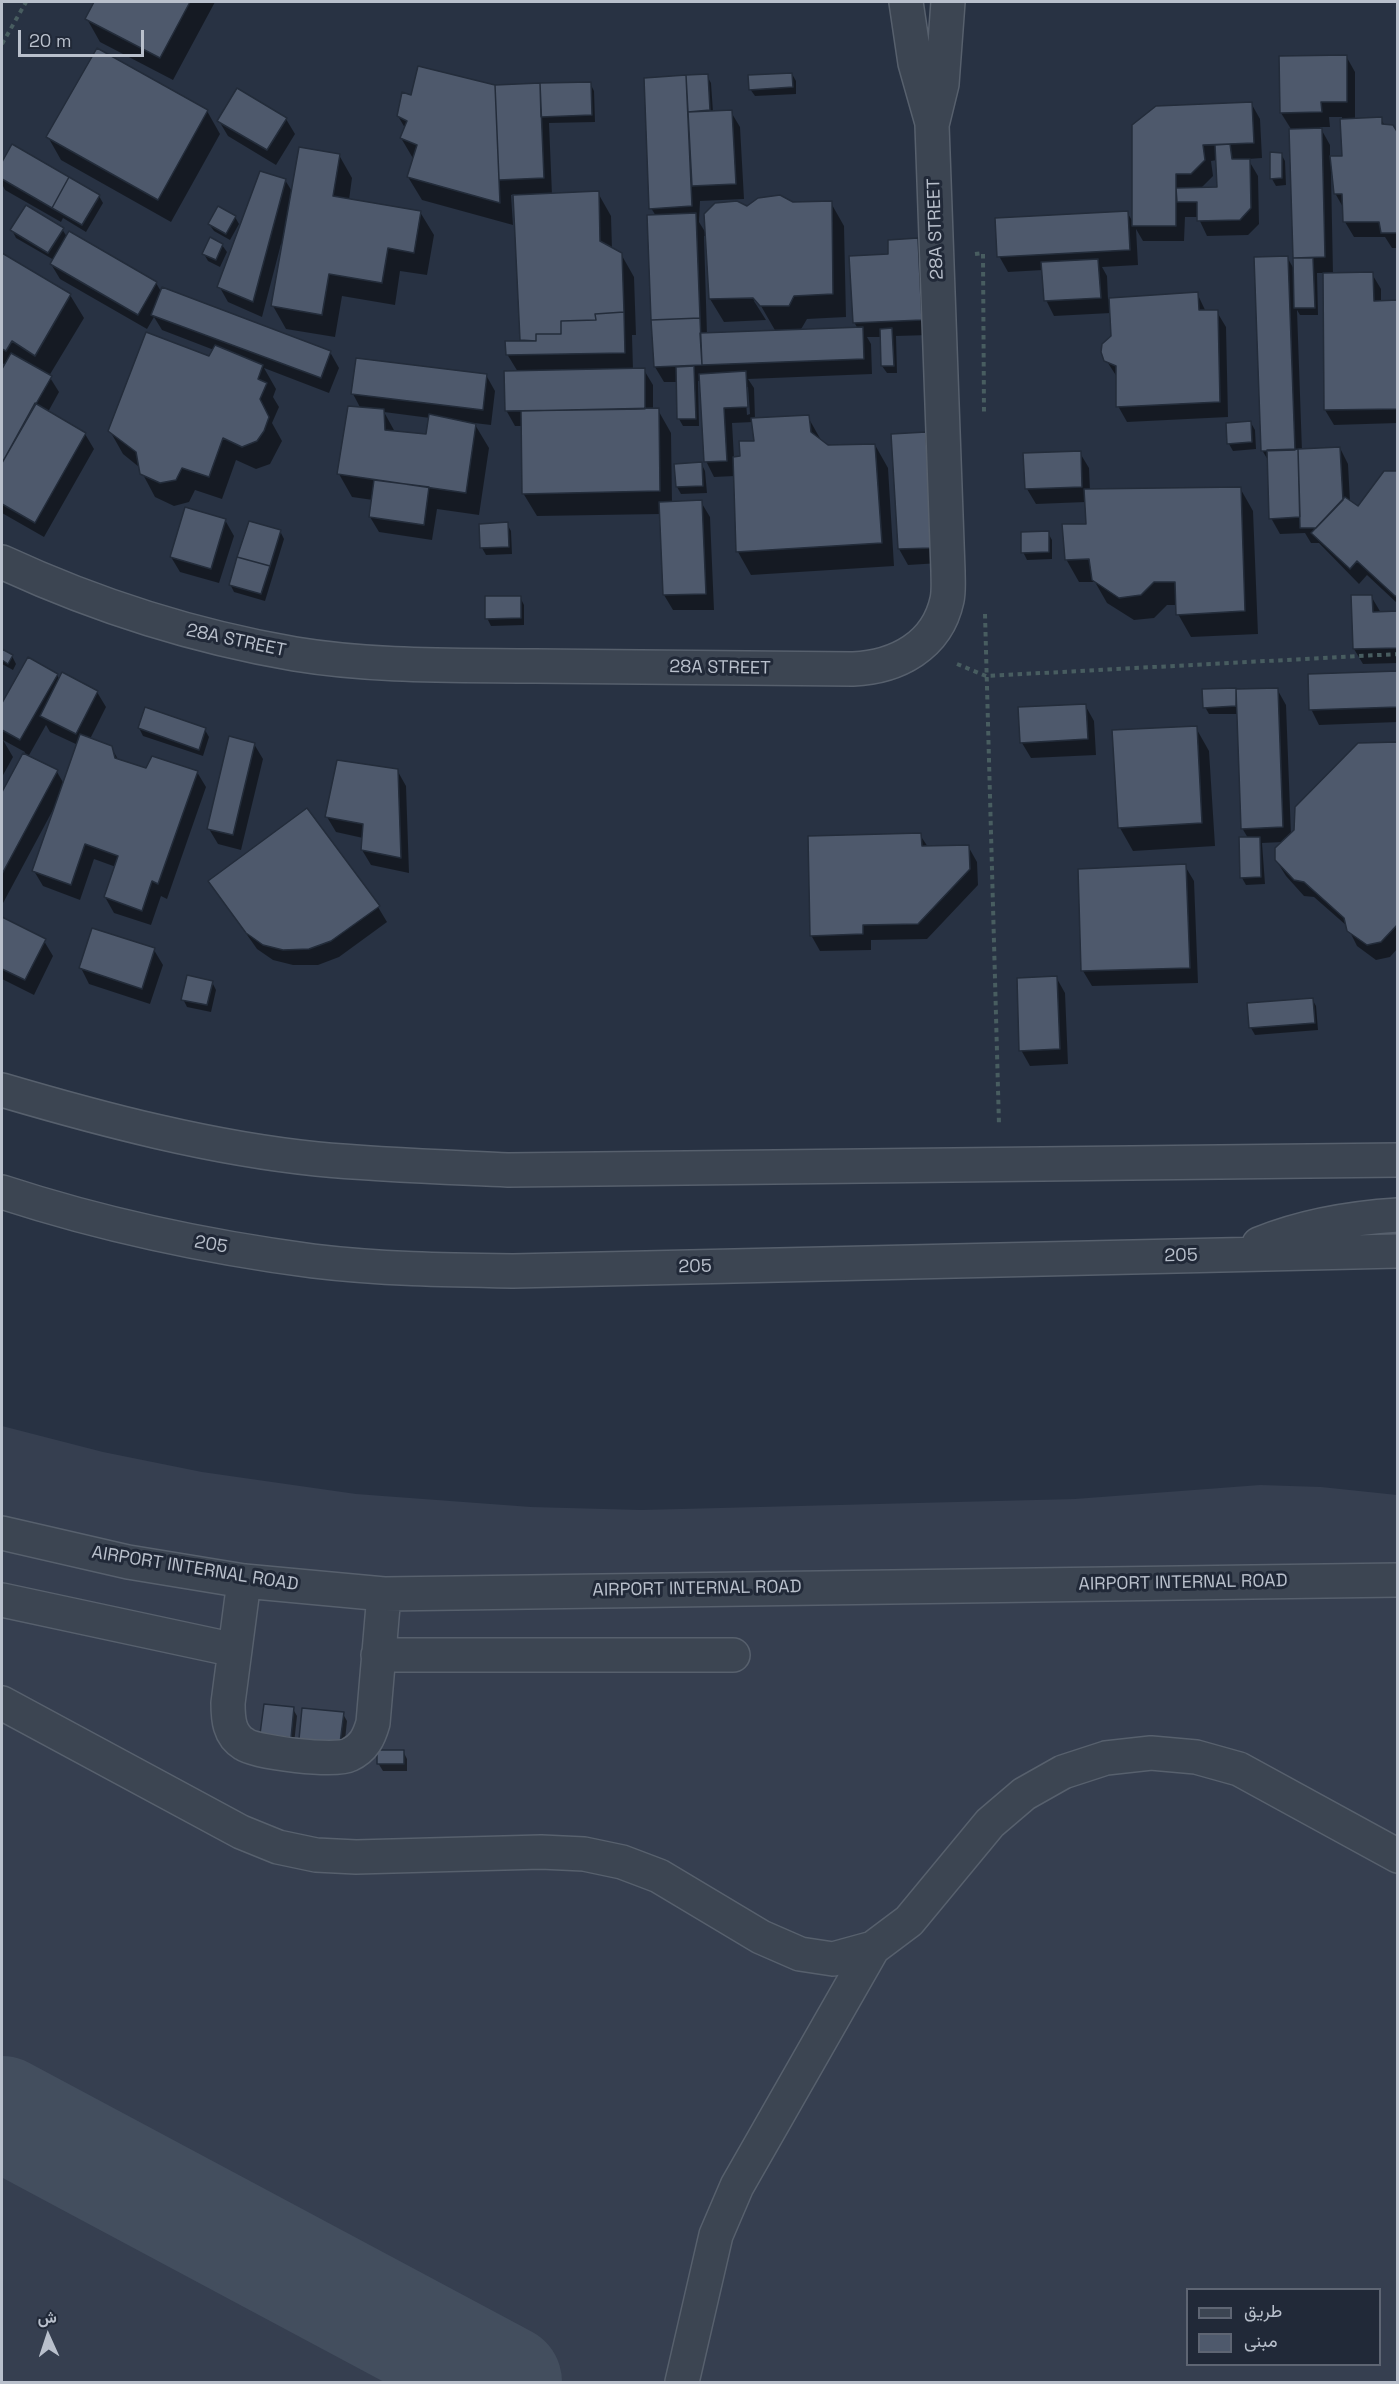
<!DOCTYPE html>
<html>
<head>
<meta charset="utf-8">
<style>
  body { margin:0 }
  #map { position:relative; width:1399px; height:2384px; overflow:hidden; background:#283243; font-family:"Space Grotesk",Vazirmatn,sans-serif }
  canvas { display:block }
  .frame { position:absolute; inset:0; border:3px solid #b9c0cc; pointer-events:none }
  .legend { position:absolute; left:1186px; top:2288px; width:195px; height:78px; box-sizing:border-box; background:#212938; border:2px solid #5e6573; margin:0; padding:8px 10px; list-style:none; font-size:18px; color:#b9c0cc }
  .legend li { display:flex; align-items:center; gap:12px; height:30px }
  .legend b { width:30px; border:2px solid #5e6573 }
  .north { position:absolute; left:18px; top:2306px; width:60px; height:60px; -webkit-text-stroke:4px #212938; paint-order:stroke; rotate:357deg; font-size:16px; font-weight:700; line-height:24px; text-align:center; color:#b9c0cc }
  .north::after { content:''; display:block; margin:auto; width:21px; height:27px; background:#b9c0cc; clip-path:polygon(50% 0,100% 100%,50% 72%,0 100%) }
  .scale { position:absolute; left:18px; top:30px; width:126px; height:27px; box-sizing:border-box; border:3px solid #b9c0cc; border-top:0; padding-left:8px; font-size:18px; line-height:21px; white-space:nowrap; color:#b9c0cc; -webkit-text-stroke:4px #212938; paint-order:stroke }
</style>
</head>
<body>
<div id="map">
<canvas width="1399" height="2384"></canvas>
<div class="frame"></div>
<ul class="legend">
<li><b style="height:8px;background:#3c4552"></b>طريق</li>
<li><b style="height:16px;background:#4e596c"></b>مبنى</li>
</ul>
<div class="north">ش</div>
<div class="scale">20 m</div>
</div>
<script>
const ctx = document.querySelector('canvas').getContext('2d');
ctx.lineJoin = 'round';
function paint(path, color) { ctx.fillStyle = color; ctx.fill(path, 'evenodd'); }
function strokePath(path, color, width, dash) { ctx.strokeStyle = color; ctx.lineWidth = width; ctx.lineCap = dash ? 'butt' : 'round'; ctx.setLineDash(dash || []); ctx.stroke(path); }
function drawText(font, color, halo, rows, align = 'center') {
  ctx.font = font + ' "Space Grotesk",sans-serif'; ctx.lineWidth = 6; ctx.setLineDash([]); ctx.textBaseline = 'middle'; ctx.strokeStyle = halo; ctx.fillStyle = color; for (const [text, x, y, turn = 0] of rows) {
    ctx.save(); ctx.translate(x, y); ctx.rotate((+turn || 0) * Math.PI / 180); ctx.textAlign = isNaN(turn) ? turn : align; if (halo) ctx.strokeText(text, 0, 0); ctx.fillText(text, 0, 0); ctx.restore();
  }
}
const airport = new Path2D(`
  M2,1426L103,1452L202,1472L356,1494L531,1507L641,1510L1075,1499L1260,1485L1321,1487L1397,1495V2382H2ZM1188,2290H1380V2364H1188Z`);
const shadow = new Path2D(`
  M96,2H215L173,80L100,42L87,19Z
  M1346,56L1355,72V120L1381,119L1385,126L1398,136V248H1392L1385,237H1354L1345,222L1344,209L1335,193L1333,173H1331L1333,274H1372L1381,289V302H1398V423L1334,425L1325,410V273H1317L1318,315H1300L1297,310L1302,451L1340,448L1348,464L1350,502L1358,508L1398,472V604L1367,575L1359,584L1319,543H1311L1305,533L1280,534L1271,518L1269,462L1262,450L1287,257L1295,271L1291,129L1281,113L1280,58ZM1329,117H1342L1343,157L1330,158V145L1320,127H1330Z
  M792,74L796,81V94L755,96L750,89Z
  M707,76L711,83L713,112H731L740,127L744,199L700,201L699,222L707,235L747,208L793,203H831L844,226L846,317L807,319L800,331L858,329L854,322L890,255L917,240L926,255L930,335L896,336L897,373H887L882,366L881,337H867L871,344L872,374L748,379L754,388L755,419L808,417L822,442L827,447L875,445L888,468L894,566L751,575L738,552L735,476L714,477L706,461L701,381H698L699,426H683L679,419L678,382H664L655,367L656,216L651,208L645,79ZM704,236H707L710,299L724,322L766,320L754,301L757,299L776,332L707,335ZM745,387H748L750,414L747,415ZM753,422L756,442L742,457L734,458L732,423Z
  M590,83L594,91L595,122L549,123L552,195L598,193L611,216L612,249L621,254L634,277L636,335H632L633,370H644L653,385V410H658L671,433L672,503L701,502L710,517L714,610H673L664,595L661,514L537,516L523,493V426H515L506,410L518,372L507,354L524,343L515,194L511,195L513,225L422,200L408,177L414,160L401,138L405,128L398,116L413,97L495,86Z
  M1251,103L1260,119L1262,158L1248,159L1258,176L1259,224L1248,235L1207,236L1198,217H1185L1184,241H1143L1136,229L1138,265L1102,267L1107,276L1108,299L1197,293L1206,312H1217L1226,327L1228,417L1127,422L1118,406L1117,377L1106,360L1112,336L1111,313L1054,316L1046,300L1043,270L1008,272L999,256L1127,212L1134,224L1133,125ZM1217,160L1218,189H1200L1213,176L1211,161Z
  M207,111L220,134L171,222L61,160L48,137Z
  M286,119L295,134L276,165L228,136L219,121Z
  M13,146L99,196L103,203L86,232L63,218L61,222L5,190L2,184V165Z
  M1281,154L1285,161L1286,185L1276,186L1272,179Z
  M339,155L352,178L349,200L420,212L434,235L427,275L400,271L395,305L342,296L335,337L286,329L273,306L284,244H281L262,317L228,302L219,286L285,180L293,193Z
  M235,217L239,224L230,240L214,231L209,224Z
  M62,229L67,237L156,283L162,293L330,352L339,368L329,393L264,368L276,389L273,397L279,407L272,423L282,441L270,464L256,469L236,460L222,499L195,490L189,502L174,506L155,497L139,467L123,454L110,431L210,357L214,350L162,330L154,317L147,329L60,279L51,264L54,260L16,238L12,230Z
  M222,245L227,252L220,267L208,261L204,254Z
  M2,254L70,295L84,318L49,376L59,392L48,412L85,434L94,449L44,537L2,513V372L6,365L2,363Z
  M486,375L495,391L491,425L474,423L489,448L479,515L437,509L432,540L379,532L370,517L373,500L352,497L339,474L361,409L353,394ZM384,412L430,418L427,435L395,432Z
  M1251,423L1255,430L1256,449L1233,451L1229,444Z
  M925,433L934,449L940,563L908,565L899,549L893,435Z
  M1080,453L1089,468L1090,491L1240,488L1253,511L1258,634L1191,637L1178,614L1177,605H1167L1154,618L1134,620L1107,603L1095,582H1079L1066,559L1087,526L1086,502L1036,504L1027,489Z
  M701,463L705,471L707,493L681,494L677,487Z
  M225,520L234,536L219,583L180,572L171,557Z
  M507,524L511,531L512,554L486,555L482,548Z
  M280,531L284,539L265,601L234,592L230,584Z
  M1048,533L1052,540V559L1027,560L1023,552Z
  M1371,596L1381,613H1398V663L1363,664L1354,649Z
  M520,597L524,605V625L491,626L487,618Z
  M2,651L12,656L16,664L13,670L2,664Z
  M29,659L57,675L60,680L97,692L106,707L90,739L111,747L119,761L147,770L197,772L206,787L167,899L161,896L151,925L114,913L105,897L116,867L94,859L80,900L43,886L34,871L56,809L54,808L2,905V795L25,752L3,740L13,757L2,777V706ZM46,725L50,732L78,745L64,784L57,772L28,757Z
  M1398,673V722L1319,725L1311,709Z
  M1235,689H1277L1286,705L1291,835L1398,743V948L1390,957L1376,960L1357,946L1347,926L1314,897L1304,896L1286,876L1276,860L1283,842L1262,843L1265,884L1246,885L1242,878L1248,838L1242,828L1238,714H1209L1205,707Z
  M1085,705L1094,721L1096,755L1031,758L1022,743Z
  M139,728L205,730L209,737L203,756L143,736Z
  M1196,728L1209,751L1215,846L1133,851L1120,828Z
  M254,744L263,759L241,850L218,844L209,829Z
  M397,770L406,786L409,873L371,865L362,850L363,838L336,832L327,817Z
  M920,835L928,847L968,846L977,862L978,885L927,939L871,940V950L820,951L811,935Z
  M1185,866L1194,881L1198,983L1092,986L1083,971Z
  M210,882L378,907L387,922L339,957L318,965H293L273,960L257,949Z
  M2,919L44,941L53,956L34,995L2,979Z
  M154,950L163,965L150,1004L89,984L81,968Z
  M1056,977L1065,993L1068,1064L1030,1066L1021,1050Z
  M212,982L216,990L211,1012L187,1007L183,999Z
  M1312,999L1316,1006L1318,1030L1255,1035L1251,1028Z
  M293,1709L297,1716L294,1744L262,1733Z
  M343,1714L347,1721L344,1750L304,1746L300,1738Z
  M403,1751L407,1759V1771H383L378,1763Z`);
const taxiway = new Path2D(`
  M2,2113L505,2382`);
const building = new Path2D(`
  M94,2H190L160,58L85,19Z
  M97,48L208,110L158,200L46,137Z
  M1347,55V102H1321L1322,112L1280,113L1279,56Z
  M418,66L495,85L500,203L407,177L417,145L400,138L407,121L397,116L402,92L411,95Z
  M792,73L793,87L749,90L748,75Z
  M708,74L710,110L688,112L686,75Z
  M686,75L692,206L649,209L644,78Z
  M591,82L592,115L541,117L540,83Z
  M540,83L544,178L499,180L495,85Z
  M237,88L287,118L267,150L217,121Z
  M1252,102L1254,143L1203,145L1205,160L1191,174H1176V226H1132V125L1156,106Z
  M732,110L736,184L692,186L688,112Z
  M1382,117V124L1393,125L1398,133V233H1381L1379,222H1343L1342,194H1334L1330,156H1342L1340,119Z
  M1322,128L1325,257L1293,258L1289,129Z
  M12,144L69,177L52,208L2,179V162Z
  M1230,144L1232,159H1250L1251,208L1240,220L1197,221V202H1177L1176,188L1217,187L1215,145Z
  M299,147L340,154L333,196L421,211L414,253L388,248L382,283L329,274L322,315L271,306Z
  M1270,152L1282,153V178L1270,179Z
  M260,171L286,179L253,302L217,287Z
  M69,177L100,195L82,225L52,208Z
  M599,191L600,241L622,253L624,312L595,314L596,320L561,321V334H536V341L520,340L513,195Z
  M780,195L793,202L832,201L833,294L794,296L789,306H760L753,298L709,299L704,214L715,203L737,201L747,206L758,198Z
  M26,205L64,228L48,253L10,230Z
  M218,206L236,216L226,234L208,224Z
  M1128,211L1130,250L997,257L995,218Z
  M696,213L700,318L651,320L647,215Z
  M69,231L157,282L138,315L50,264Z
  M210,237L223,244L216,260L202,254Z
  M918,238L922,320L853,323L849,256L888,254V240Z
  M2,253L71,294L35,356L12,341L6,351L2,349Z
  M1288,256L1295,450L1261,451L1254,257Z
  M1293,258H1313L1315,308H1294Z
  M1098,259L1101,298L1044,301L1041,262Z
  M1373,272L1374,301L1398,300V409L1324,410L1323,273Z
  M162,287L331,351L321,378L151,315Z
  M1198,292L1199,310H1218L1220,402L1116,407V366L1104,361L1101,352L1102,344L1111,336L1109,298Z
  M624,312L625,353L506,355L505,341H536V334H561V321L596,320L595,314Z
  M700,318L702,365L654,367L651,320Z
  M863,327L864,359L702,365L700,333Z
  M892,328L894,366H881L880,329Z
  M146,332L209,356L215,345L263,365L258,379L267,383L260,399L269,417L264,431L257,441L242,447L223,438L209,477L182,468L176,480L160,483L140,474L136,452L108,431Z
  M11,353L52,376L2,463V369Z
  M356,358L487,374L483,410L351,394Z
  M694,366L696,419H677L676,367Z
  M645,368V409L505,411L504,371Z
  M746,371L748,407L724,408L727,461L704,462L699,374Z
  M35,403L86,433L35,523L2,504V463Z
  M348,406L384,409L385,430L426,434L429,414L476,424L466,493L337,474Z
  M659,408L660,491L522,494L521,411Z
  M809,415L811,432L828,445L875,444L882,543L736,552L733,457L740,456L739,441H754L751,418Z
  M1251,421L1252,442L1227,444L1226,423Z
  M926,432L932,548L898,549L891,434Z
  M1340,447L1343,500L1316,528H1300L1298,449Z
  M1298,449L1300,517L1269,519L1267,450Z
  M1081,451L1082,487L1025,489L1023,453Z
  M702,462L703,486L676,487L674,464Z
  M1384,471H1398V596H1395L1357,561L1350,569L1311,533L1345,497L1358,506Z
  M374,480L429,487L424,525L369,517Z
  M1241,487L1245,611L1176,615L1175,582H1154L1141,595L1119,598L1092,580L1089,559L1065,560L1062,524H1086L1084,489Z
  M702,500L706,594L663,595L659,502Z
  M185,507L226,519L211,569L170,557Z
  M249,521L281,530L270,566L237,557Z
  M508,522L509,547L480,548L479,524Z
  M1049,531V552L1021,553V532Z
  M237,557L270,566L261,594L229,585Z
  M1351,595H1372L1373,612L1398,611V648L1353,649Z
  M485,596H521V618L485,619Z
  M2,649L13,655L8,664L2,660Z
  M28,657L58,674L20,740L2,730V703Z
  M1398,671V707L1309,710L1308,674Z
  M62,672L98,691L76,734L40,716Z
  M1236,688V706L1203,708L1202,689Z
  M1278,688L1283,827L1241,829L1236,689Z
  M1086,704L1088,739L1020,743L1018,707Z
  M145,707L206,728L199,750L138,728Z
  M1197,726L1202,823L1118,828L1112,730Z
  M80,734L112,746L115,758L146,768L152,756L198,771L158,884L152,881L142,911L104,897L118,856L85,844L71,885L32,871Z
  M229,736L255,743L233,835L207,829Z
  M1398,742V924L1381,942L1367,945L1347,931L1344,918L1304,882L1294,880L1275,860V848L1294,830L1295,807L1358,743Z
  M23,753L58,770L2,874V792Z
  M337,760L398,769L401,858L361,850L363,824L325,817Z
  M307,808L380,906L331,941L309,949L283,950L263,945L246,933L208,881Z
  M921,833L922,846L969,845L970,869L918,924L863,925V934L810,936L808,836Z
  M1239,837H1260L1261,877L1240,878Z
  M1186,864L1190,968L1081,971L1078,869Z
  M2,917L46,939L25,980L2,969Z
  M92,928L155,948L142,989L79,968Z
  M187,975L213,981L207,1005L181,1000Z
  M1057,976L1060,1049L1019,1051L1017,978Z
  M1313,998L1315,1023L1249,1028L1247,1003Z
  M264,1704L294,1707L291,1738L260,1734Z
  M302,1708L344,1712L340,1743L299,1739Z
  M377,1750H404V1764H377Z`);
const path = new Path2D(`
  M2,44L26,2
  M975,254L983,253L984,414
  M985,614L999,1125
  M957,664L986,676L1398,654`);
const minor = new Path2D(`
  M906,2L915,63L932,123
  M2,562C97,606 191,636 295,654C374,667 455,665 535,666C641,667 747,668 853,669C897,667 937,646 947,600C949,591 948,580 948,571L932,125L942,84L948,2
  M2,1090C104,1120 210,1148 317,1159C380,1165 444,1167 508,1170L1398,1160
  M2,1192C103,1225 207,1247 313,1261C379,1269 446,1270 513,1271L1398,1251
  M1259,1244C1303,1226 1350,1218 1398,1215
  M2,1533L128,1562L244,1581L384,1594L1398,1580
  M244,1581L228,1703C228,1719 229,1735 244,1744C257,1753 336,1762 349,1755C364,1748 369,1737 373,1723L384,1594
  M2,1600L235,1650
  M378,1655H733
  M2,1703L241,1832L278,1847L316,1855L356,1857L541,1852L584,1854L622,1862L659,1876L761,1937L800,1954L833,1959L873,1948L909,1921L990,1823L1024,1794L1063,1772L1106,1758L1151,1753L1196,1757L1239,1769L1398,1856
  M682,2382L716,2235L737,2186L873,1948`);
const streetNames = [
  ["28A STREET",936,229,-92],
  ["28A STREET",236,641,12],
  ["28A STREET",720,668,1],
  ["205",211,1245,10],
  ["205",1181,1256,-1],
  ["205",695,1267,-1],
  ["AIRPORT INTERNAL ROAD",195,1569,9],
  ["AIRPORT INTERNAL ROAD",1183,1583,-1],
  ["AIRPORT INTERNAL ROAD",697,1589,-1]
];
paint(airport, '#363f50');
paint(shadow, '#0007');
strokePath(taxiway, '#434e5e', 114);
paint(building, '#4e596c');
strokePath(building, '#232c3a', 1.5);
strokePath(minor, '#57606d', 36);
strokePath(path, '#485d60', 4, [4.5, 4.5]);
strokePath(minor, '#3c4552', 33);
drawText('18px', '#b9c0cc', '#212938', streetNames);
</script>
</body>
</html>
